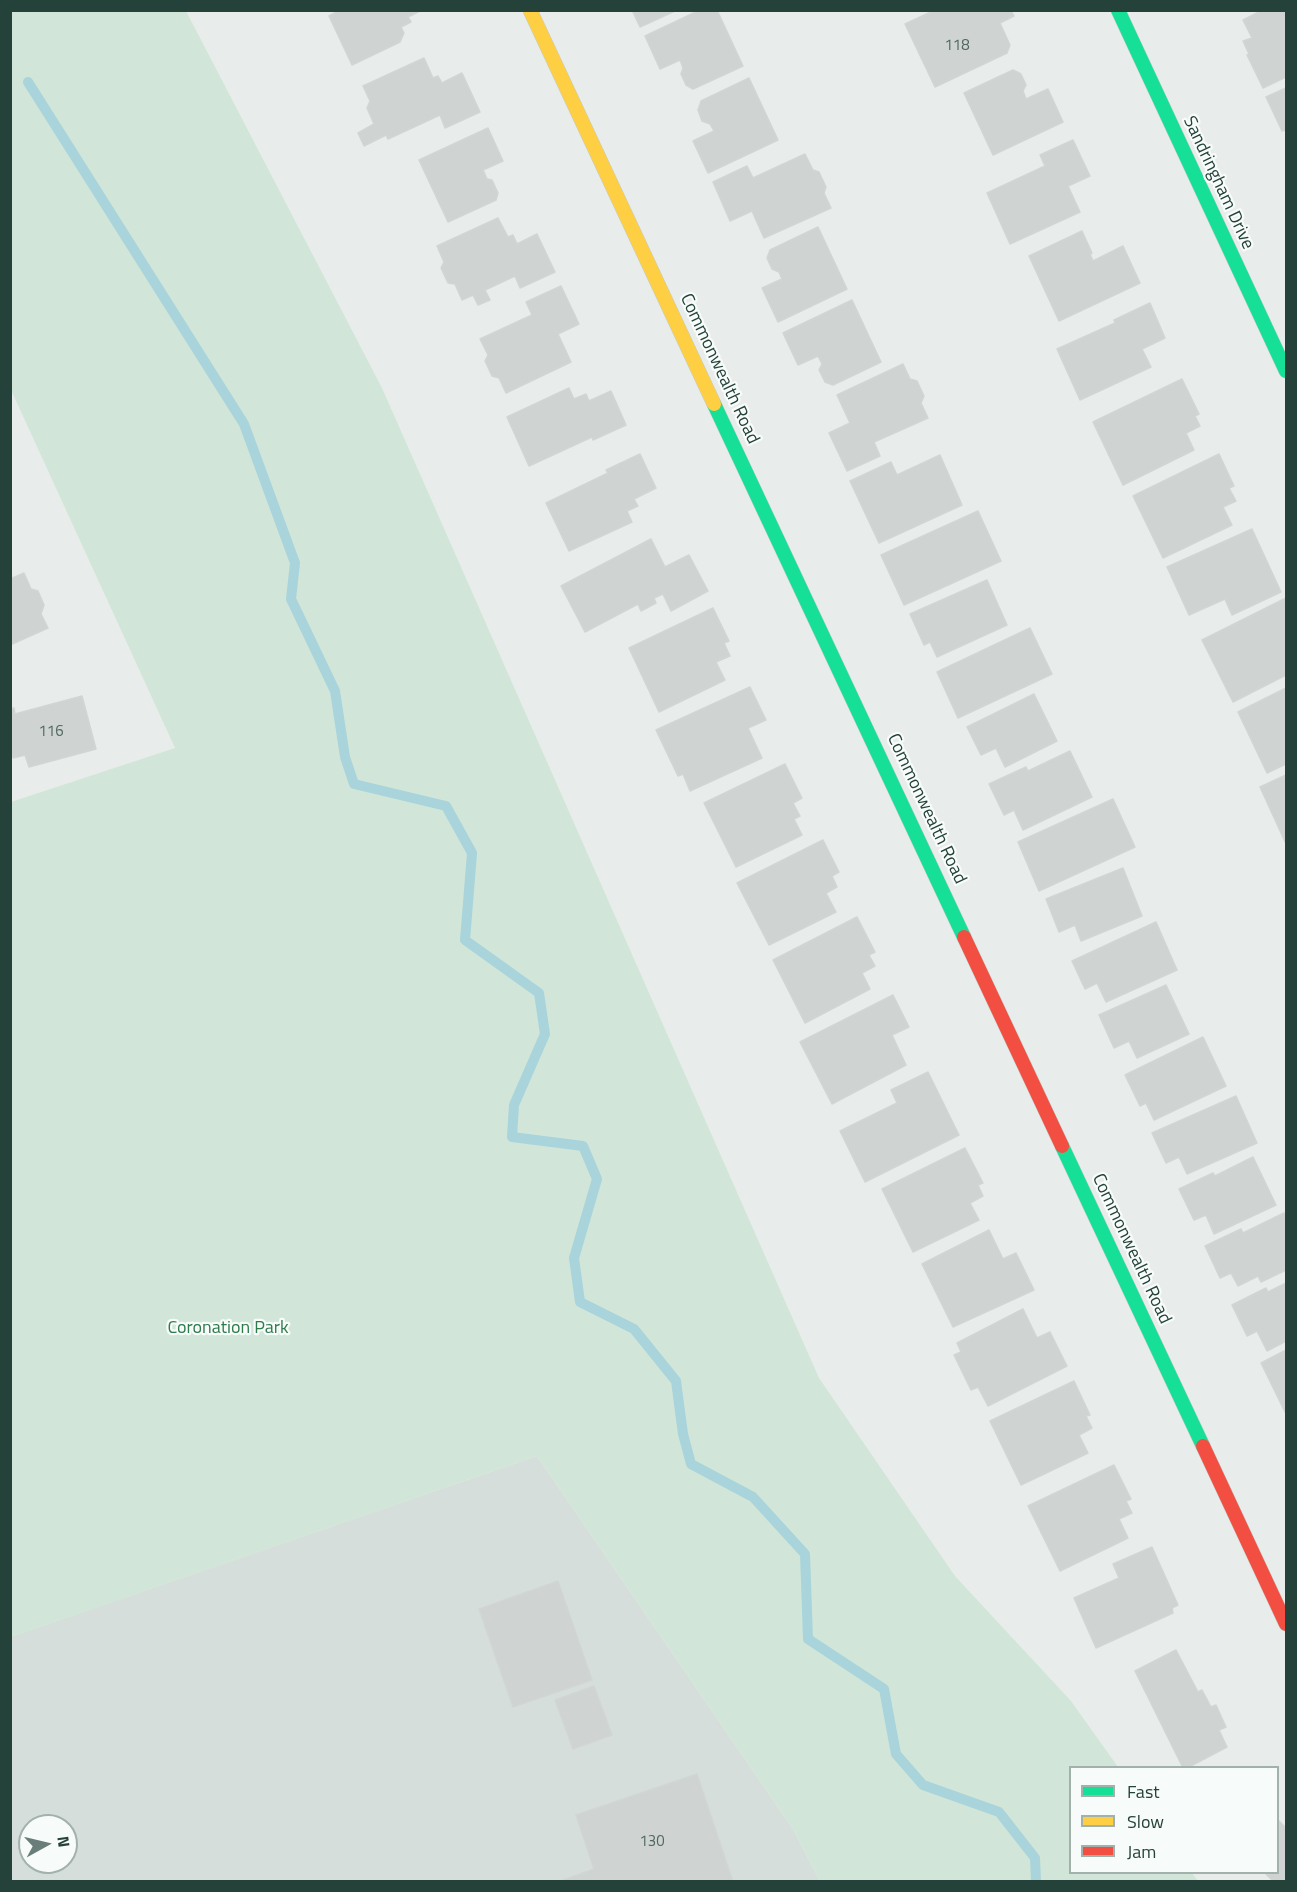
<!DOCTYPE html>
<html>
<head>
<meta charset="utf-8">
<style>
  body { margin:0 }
  #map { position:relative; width:1297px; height:1892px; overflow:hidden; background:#e8edeb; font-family:"Titillium Web",sans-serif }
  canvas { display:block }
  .frame { position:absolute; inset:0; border:12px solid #24423a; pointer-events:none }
  .legend { position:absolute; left:1069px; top:1766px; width:210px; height:108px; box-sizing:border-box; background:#f7fbf9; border:2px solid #a3b1ad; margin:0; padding:8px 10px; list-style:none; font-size:18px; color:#24423a }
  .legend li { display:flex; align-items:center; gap:12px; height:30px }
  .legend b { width:30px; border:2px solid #a3b1ad }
  .north { position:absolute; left:18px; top:1814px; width:60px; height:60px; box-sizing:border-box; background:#f7fbf9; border:2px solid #a3b1ad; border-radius:50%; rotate:82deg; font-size:16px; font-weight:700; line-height:24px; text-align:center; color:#24423a }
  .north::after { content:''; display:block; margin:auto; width:21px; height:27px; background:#697e78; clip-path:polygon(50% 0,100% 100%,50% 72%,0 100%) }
</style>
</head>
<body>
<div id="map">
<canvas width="1297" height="1892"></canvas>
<div class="frame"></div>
<ul class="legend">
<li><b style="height:8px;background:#16e098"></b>Fast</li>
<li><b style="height:8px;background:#ffcf43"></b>Slow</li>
<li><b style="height:8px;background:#f24e42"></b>Jam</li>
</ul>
<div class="north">N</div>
</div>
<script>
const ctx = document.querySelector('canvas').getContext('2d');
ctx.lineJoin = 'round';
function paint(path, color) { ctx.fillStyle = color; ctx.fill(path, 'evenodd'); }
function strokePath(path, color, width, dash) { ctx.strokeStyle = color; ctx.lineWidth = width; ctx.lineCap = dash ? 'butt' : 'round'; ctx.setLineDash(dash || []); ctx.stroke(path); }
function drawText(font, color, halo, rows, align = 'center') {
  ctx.font = font + ' "Titillium Web",sans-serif'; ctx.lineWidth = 4.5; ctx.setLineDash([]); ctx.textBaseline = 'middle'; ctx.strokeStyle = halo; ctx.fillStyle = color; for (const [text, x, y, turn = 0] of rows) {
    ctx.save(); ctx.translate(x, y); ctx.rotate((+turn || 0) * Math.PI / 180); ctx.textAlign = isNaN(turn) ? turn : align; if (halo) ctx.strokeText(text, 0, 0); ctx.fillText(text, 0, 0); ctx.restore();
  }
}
const built = new Path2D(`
  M537,1456L793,1829L820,1881H11L10,1637ZM30,1826H66V1862H30Z`);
const green = new Path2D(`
  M11,10L186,11L382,388L819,1378L955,1576L1071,1701L1118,1767L1070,1768V1872L1192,1873L1198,1881H820L793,1829L537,1456L11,1637V802L175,748L11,390Z`);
const stream = new Path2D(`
  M28,82L244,424L295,563L291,599L335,691L345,757L354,784L446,806L472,853L465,940L539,993L545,1034L514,1105L512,1137L583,1146L597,1179L574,1258L580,1302L634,1329L676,1381L683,1434L691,1464L753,1497L805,1554L808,1639L884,1689L896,1754L923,1785L999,1812L1035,1858L1036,1882`);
const building = new Path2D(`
  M340,10H422L408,17L411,22L401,27L404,33L400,42L352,65L329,16Z
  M632,10H675V11L640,27Z
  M700,10H717L743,66L693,89L686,85L681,74L683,68L680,60L660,69L645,36Z
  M935,10H1011L1014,16L1000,23L1010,45L1007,53L935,87L905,24Z
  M1263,10H1286V77L1263,88L1247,55L1249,54L1243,41L1252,38L1243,20Z
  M424,58L433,78L438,76L442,83L462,73L480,112L445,128L440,115L388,139L386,135L364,146L358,133L374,124L367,108L370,101L363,86Z
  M1013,70L1021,74L1026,85L1023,91L1026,99L1048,89L1063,122L993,155L964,93Z
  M749,78L778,140L708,173L693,141L714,131L710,124L702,121L698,110L701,101Z
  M1286,88V133L1285,130L1282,131L1266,97Z
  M488,128L503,161L483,170L487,179L492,180L498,193L496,200L448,222L419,160Z
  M1073,140L1090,176L1068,186L1080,212L1010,244L987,193L1045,166L1040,155Z
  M805,154L813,170L819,172L826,187L824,193L831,208L764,238L752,211L730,221L713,182L747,166L753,178Z
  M498,218L508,237L513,235L517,244L537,234L555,272L520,288L515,276L485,290L490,300L478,305L473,295L462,300L455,284L448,283L441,268L444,262L437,246Z
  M818,227L847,289L778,322L762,288L782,279L779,272L772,269L767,258L770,250Z
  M1082,231L1092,253L1090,254L1093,261L1123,246L1140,283L1059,321L1029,256Z
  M561,286L579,324L558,334L571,362L506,393L499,378L492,376L485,361L488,355L480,339L532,315L526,302Z
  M852,300L881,362L833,385L825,382L819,370L822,364L818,356L798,365L783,333Z
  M1150,303L1165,338L1142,349L1151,367L1080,400L1057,349L1115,323L1114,320Z
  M903,364L910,379L917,381L924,396L921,403L928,418L874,442L880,456L847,471L829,433L850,423L837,395Z
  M1182,379L1199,414L1195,416L1200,426L1186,433L1194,450L1123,485L1093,422Z
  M569,388L574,399L586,394L589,401L611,391L626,425L593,440L592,437L529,466L507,417Z
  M640,454L656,488L634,499L638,506L627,511L632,522L569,551L546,503L608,473L606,470Z
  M1219,454L1234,486L1229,488L1236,501L1223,507L1232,525L1163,558L1133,496Z
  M940,455L962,505L879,543L850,481L891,462L897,475Z
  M978,511L1001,561L904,605L881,555Z
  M1252,529L1281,592L1232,615L1225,599L1189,615L1167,567Z
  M651,539L665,567L689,555L708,591L671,611L663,594L654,598L656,603L641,611L638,604L585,632L561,586Z
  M24,573L31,589L38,591L44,605L41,614L48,628L10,645V579Z
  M987,580L1007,625L937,657L930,642L924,645L910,614Z
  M1286,598V675L1233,702L1202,640Z
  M713,608L729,641L724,643L730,656L716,662L725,680L659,712L629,648Z
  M1030,628L1052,674L958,718L937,672Z
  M750,687L766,720L748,728L762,758L690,791L683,774L678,776L656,730Z
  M1286,688V764L1267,773L1238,712Z
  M1034,694L1057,741L1005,767L996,748L981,755L967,727Z
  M82,696L96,749L29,767L25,755L13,758L10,751V709L14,708L15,714Z
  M1070,751L1092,797L1023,830L1014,810L1004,815L989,784L1026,767L1028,771Z
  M785,764L802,798L793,803L800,816L794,819L802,835L736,867L704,803Z
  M1286,775V844L1260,787Z
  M1113,799L1135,847L1039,891L1018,842Z
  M823,840L839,872L832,876L837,887L826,893L836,912L769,945L737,883Z
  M1123,868L1142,916L1081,941L1075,925L1059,932L1046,899Z
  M857,917L875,952L869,955L875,966L862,973L870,989L805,1023L773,960Z
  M1156,922L1177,970L1106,1002L1097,983L1085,989L1072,961Z
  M1166,985L1189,1034L1137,1058L1129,1041L1114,1048L1099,1015Z
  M893,995L909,1027L892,1035L906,1065L832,1104L800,1042Z
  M1203,1037L1226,1086L1154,1120L1146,1103L1140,1106L1125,1075Z
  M928,1072L959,1135L865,1182L840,1131L897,1103L891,1090Z
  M1236,1096L1257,1143L1187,1174L1179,1157L1166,1163L1152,1133Z
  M965,1148L983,1183L978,1185L983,1196L970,1203L979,1220L913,1252L882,1189Z
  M1253,1157L1276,1205L1214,1234L1206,1215L1194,1220L1179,1189L1213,1173L1215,1176Z
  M1284,1213L1286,1219V1270L1261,1282L1258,1276L1238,1286L1231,1273L1220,1278L1205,1246L1241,1229L1243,1233Z
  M989,1230L1003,1259L1016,1253L1034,1290L953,1327L922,1264Z
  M1286,1283V1341L1267,1351L1257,1331L1247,1336L1232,1305L1266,1288L1268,1292Z
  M1023,1309L1037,1338L1050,1332L1067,1366L988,1406L978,1387L971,1390L954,1355L961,1352L957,1343Z
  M1286,1350V1411L1285,1412L1261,1363Z
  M1074,1381L1090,1415L1086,1416L1092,1428L1079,1435L1088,1453L1021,1485L990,1421Z
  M1114,1465L1131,1499L1126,1501L1132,1513L1119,1519L1128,1538L1060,1571L1028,1506Z
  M1152,1547L1178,1605L1172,1608L1173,1613L1096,1648L1074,1598L1119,1578L1113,1564Z
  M558,1581L592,1680L513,1707L479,1609Z
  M1176,1650L1198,1692L1202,1690L1211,1707L1216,1705L1226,1727L1219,1730L1227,1747L1187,1768H1183L1135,1671Z
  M594,1686L612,1735L573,1749L555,1700Z
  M697,1774L733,1882H558L594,1869L576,1815Z
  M1278,1820L1286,1828V1882H1274L1264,1872H1278Z`);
const fast = new Path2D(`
  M1118,10L1286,371
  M714,404L964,937
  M1062,1146L1203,1446`);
const slow = new Path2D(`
  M530,10L714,404`);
const jam = new Path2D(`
  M964,937L1062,1146
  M1203,1446L1286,1624`);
const numberNames = [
  ["118",957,46],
  ["116",51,732],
  ["130",652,1842]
];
const streetNames = [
  ["Sandringham Drive",1218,183,65],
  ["Commonwealth Road",719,369,65],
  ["Commonwealth Road",926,809,65],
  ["Commonwealth Road",1131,1249,65]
];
const parkNames = [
  ["Coronation Park",228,1329]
];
paint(built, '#d6dedb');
paint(green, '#d1e6d8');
strokePath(stream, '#a9d4db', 10);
paint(building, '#cfd4d2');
strokePath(building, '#d1d6d4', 1.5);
strokePath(fast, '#c3cbc8', 15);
strokePath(slow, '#c3cbc8', 15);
strokePath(jam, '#c3cbc8', 15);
strokePath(fast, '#16e098', 14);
strokePath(slow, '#ffcf43', 14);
strokePath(jam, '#f24e42', 14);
drawText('15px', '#506761', null, numberNames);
drawText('18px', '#24423a', '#f7fbf9', streetNames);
drawText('18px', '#2d7a4b', '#f7fbf9', parkNames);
</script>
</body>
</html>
